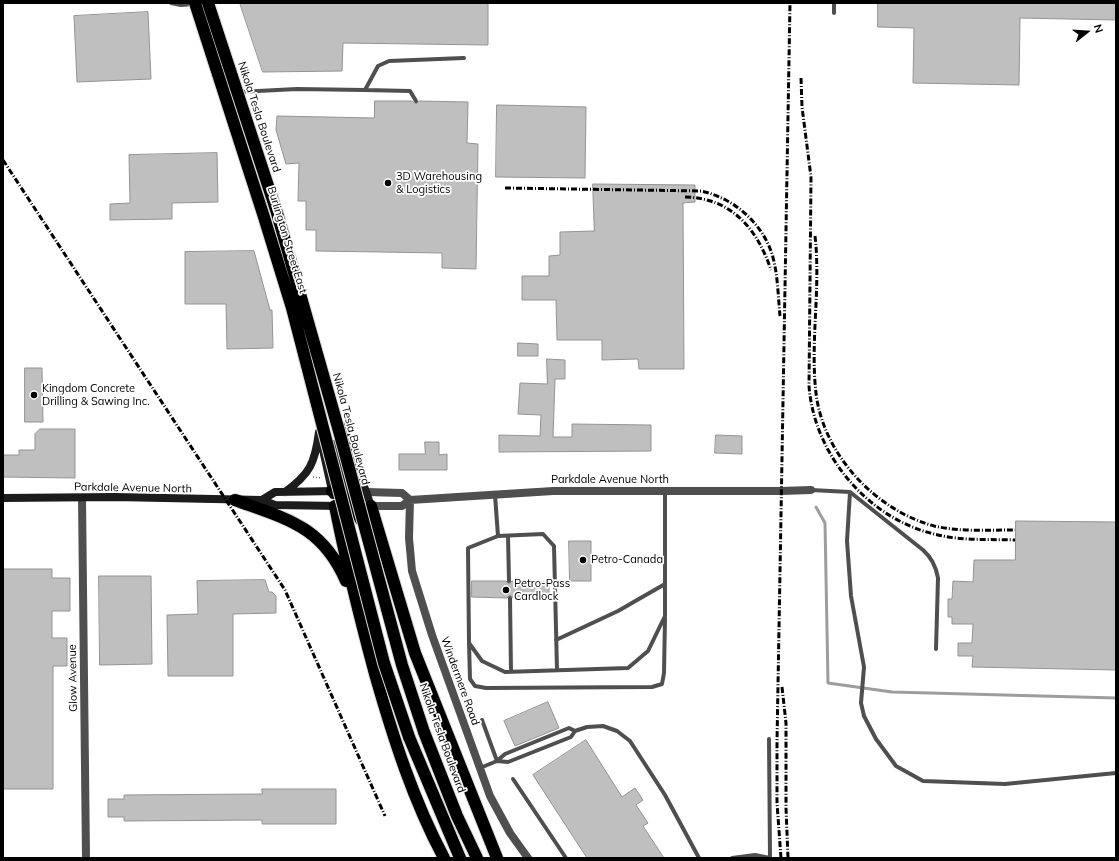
<!DOCTYPE html>
<html>
<head>
<meta charset="utf-8">
<style>
  body { margin:0 }
  #map { position:relative; width:1119px; height:861px; overflow:hidden; background:#fff; font-family:Mulish,sans-serif }
  canvas { display:block }
  .frame { position:absolute; inset:0; border:4px solid #000; pointer-events:none }
  .north { position:absolute; left:1067px; top:12px; width:40px; height:40px; -webkit-text-stroke:3px #fff; paint-order:stroke; rotate:73deg; font-size:11px; font-weight:700; line-height:16px; text-align:center; color:#000 }
  .north::after { content:''; display:block; margin:auto; width:14px; height:18px; background:#000; clip-path:polygon(50% 0,100% 100%,50% 72%,0 100%) }
</style>
</head>
<body>
<div id="map">
<canvas width="1119" height="861"></canvas>
<div class="frame"></div>
<div class="north">N</div>
</div>
<script>
const ctx = document.querySelector('canvas').getContext('2d');
ctx.lineJoin = 'round';
function strokePath(path, color, width, dash) { ctx.strokeStyle = color; ctx.lineWidth = width; ctx.lineCap = dash ? 'butt' : 'round'; ctx.setLineDash(dash || []); ctx.stroke(path); }
function paint(path, color) { ctx.fillStyle = color; ctx.fill(path, 'evenodd'); }
function drawText(font, color, halo, rows, align = 'center') {
  ctx.font = font + ' Mulish,sans-serif'; ctx.lineWidth = 3.5; ctx.setLineDash([]); ctx.textBaseline = 'middle'; ctx.strokeStyle = halo; ctx.fillStyle = color; for (const [text, x, y, turn = 0] of rows) {
    ctx.save(); ctx.translate(x, y); ctx.rotate((+turn || 0) * Math.PI / 180); ctx.textAlign = isNaN(turn) ? turn : align; if (halo) ctx.strokeText(text, 0, 0); ctx.fillText(text, 0, 0); ctx.restore();
  }
}
const stream = new Path2D(`
  M816,507L825,523L828,683L892,692L1116,698`);
const building = new Path2D(`
  M240,3H488V45L343,43L342,71L263,72Z
  M878,3H1116V20L1020,18L1019,85L913,83L914,28L878,27Z
  M148,12L151,79L77,82L74,16Z
  M375,101H412L416,104L419,101L468,102L467,143L478,144L476,269L442,268V253L316,251V230H306V201H298L299,163L286,164L276,130L277,116L374,118Z
  M497,105L586,107L585,178L496,177Z
  M217,153L218,202L172,203V219L110,220V204L130,203L129,155Z
  M593,184L695,185V202L683,203L684,369H639L638,359L602,360V340H557L556,300H522V276H549V256L560,255V232L594,231Z
  M254,251L270,310H272L273,348L227,349L226,304H185V252Z
  M518,343L538,344V356H518Z
  M547,359L565,360V379H555L553,437H572V424L651,425V451L499,452V435L540,436L541,415L518,414L520,383L547,384Z
  M25,368H42L43,422H25Z
  M40,429H75V478L3,477V455H19V450H35V434Z
  M716,435L742,436V454L715,453Z
  M425,442H439V455L447,454V470H399V454H425Z
  M1016,521L1116,522V670L972,667L973,656H958V643H972L973,624H952V617H948V599H952L953,581L973,582L974,560H1015Z
  M569,541H591V581H570Z
  M3,569H52V578H70V611H52V638H67V666H53V789H3Z
  M99,576H151L152,664L100,665Z
  M265,580L269,592H272L276,596V613L233,614V676H168L167,615L198,614L197,581Z
  M472,581H506L509,584L512,581L549,582V598H513L510,595L507,598L472,597Z
  M548,702L559,728L515,746L504,721Z
  M586,740L622,797L635,788L643,800L636,805L648,823L643,826L664,858H587L533,775Z
  M262,789H336V824H262V820L124,821V817H108V799H124V795L262,794Z`);
const path = new Path2D(`
  M313,477L321,478`);
const service = new Path2D(`
  M171,3L181,5L194,4
  M834,3V13
  M365,90L410,91L416,101
  M238,92L297,89L365,90L378,66L389,61L464,58
  M811,490L850,492L923,550C932,558 936,566 938,578L936,649
  M850,492L847,541L851,596L864,667L861,703L864,716L876,739L896,766L923,781L1005,784L1116,773
  M495,495L498,536L468,548L469,643L482,661L505,672L628,668L648,651L665,616V491
  M498,536L543,534L554,546L557,670
  M508,536L509,581
  M510,598L511,672
  M556,640L618,611L665,584
  M469,643L470,679L475,686L486,688L652,687L662,684L664,673L665,618
  M575,731L569,728L505,754L497,761L508,762L571,737L575,731L587,727L603,726L617,731L630,741L665,795L699,858
  M769,739L770,857
  M480,768L497,761L482,720
  M513,779L566,858
  M732,858L755,855L770,858`);
const minor = new Path2D(`
  M366,492L402,493L410,500
  M82,498L86,858
  M410,500L409,538L412,571L432,635L490,796L510,833L528,858
  M371,506H402L410,500L553,491H781L811,490`);
const secondary = new Path2D(`
  M343,426L371,506
  M333,444L349,492L356,499
  M323,450L333,495
  M285,492C310,474 315,463 319,432
  M3,498L115,497L262,500L275,505L339,506
  M262,500L275,492L337,491`);
const motorway = new Path2D(`
  M332,491C347,497 354,507 361,520
  M235,500C287,519 322,526 346,581
  M335,506C346,562 360,618 375,674C393,737 413,800 444,858
  M371,506L415,653L497,858
  M424,732L457,816L477,858
  M409,737L460,858`);
const rail = new Path2D(`
  M801,78L802,107L811,177L809,386C814,454 867,518 934,534C960,541 988,539 1015,540
  M3,160L285,590L385,816
  M505,188L701,191C734,198 762,223 772,254C778,274 778,296 780,316
  M685,197C731,198 757,228 771,270
  M815,236C821,288 810,341 816,393C823,454 875,510 934,526C960,532 989,530 1015,530
  M782,687L786,723V808L788,858
  M781,858L777,803V742L790,3`);
const motorwayBridge = new Path2D(`
  M195,3L264,217L292,308L384,663L409,737
  M208,3L277,213L339,431L402,665L424,732`);
const markers = [
  [388,183,4,"#000"],
  [34,395,4,"#000"],
  [583,560,4,"#000"],
  [506,590,4,"#000"]
];
const streetNames = [
  ["Nikola Tesla Boulevard",259,117,72],
  ["Burlington Street East",287,240,73],
  ["Nikola Tesla Boulevard",351,429,75],
  ["Parkdale Avenue North",610,480],
  ["Parkdale Avenue North",133,488,1],
  ["Glow Avenue",73,678,-91],
  ["Windermere Road",460,681,70],
  ["Nikola Tesla Boulevard",442,738,70]
];
const poiNames = [
  ["3D Warehousing",396,177],
  ["& Logistics",396,190],
  ["Kingdom Concrete",42,389],
  ["Drilling & Sawing Inc.",42,402],
  ["Petro-Canada",591,560],
  ["Petro-Pass",514,584],
  ["Cardlock",514,597]
];
strokePath(stream, '#9d9d9d', 3);
paint(building, '#bfbfbf');
strokePath(building, '#939393', 1);
strokePath(motorway, '#dbdbdb', 14);
strokePath(path, '#717171', 1.5, [1, 2]);
strokePath(service, '#4f4f4f', 4);
strokePath(minor, '#4f4f4f', 8);
strokePath(secondary, '#1c1c1c', 8);
strokePath(motorway, '#000', 12);
strokePath(rail, '#000', 3, [6, 2, 1, 2]);
strokePath(motorwayBridge, '#dbdbdb', 14, []);
strokePath(motorwayBridge, '#000', 12);
for (const [x, y, r, color] of markers) { const dot = new Path2D(); dot.arc(x, y, r, 0, 2 * Math.PI); ctx.fillStyle = color; ctx.fill(dot); strokePath(dot, '#fff', 1.5); }
drawText('11px', '#000', '#fff', streetNames);
drawText('11px', '#000', '#fff', poiNames, 'left');
</script>
</body>
</html>
